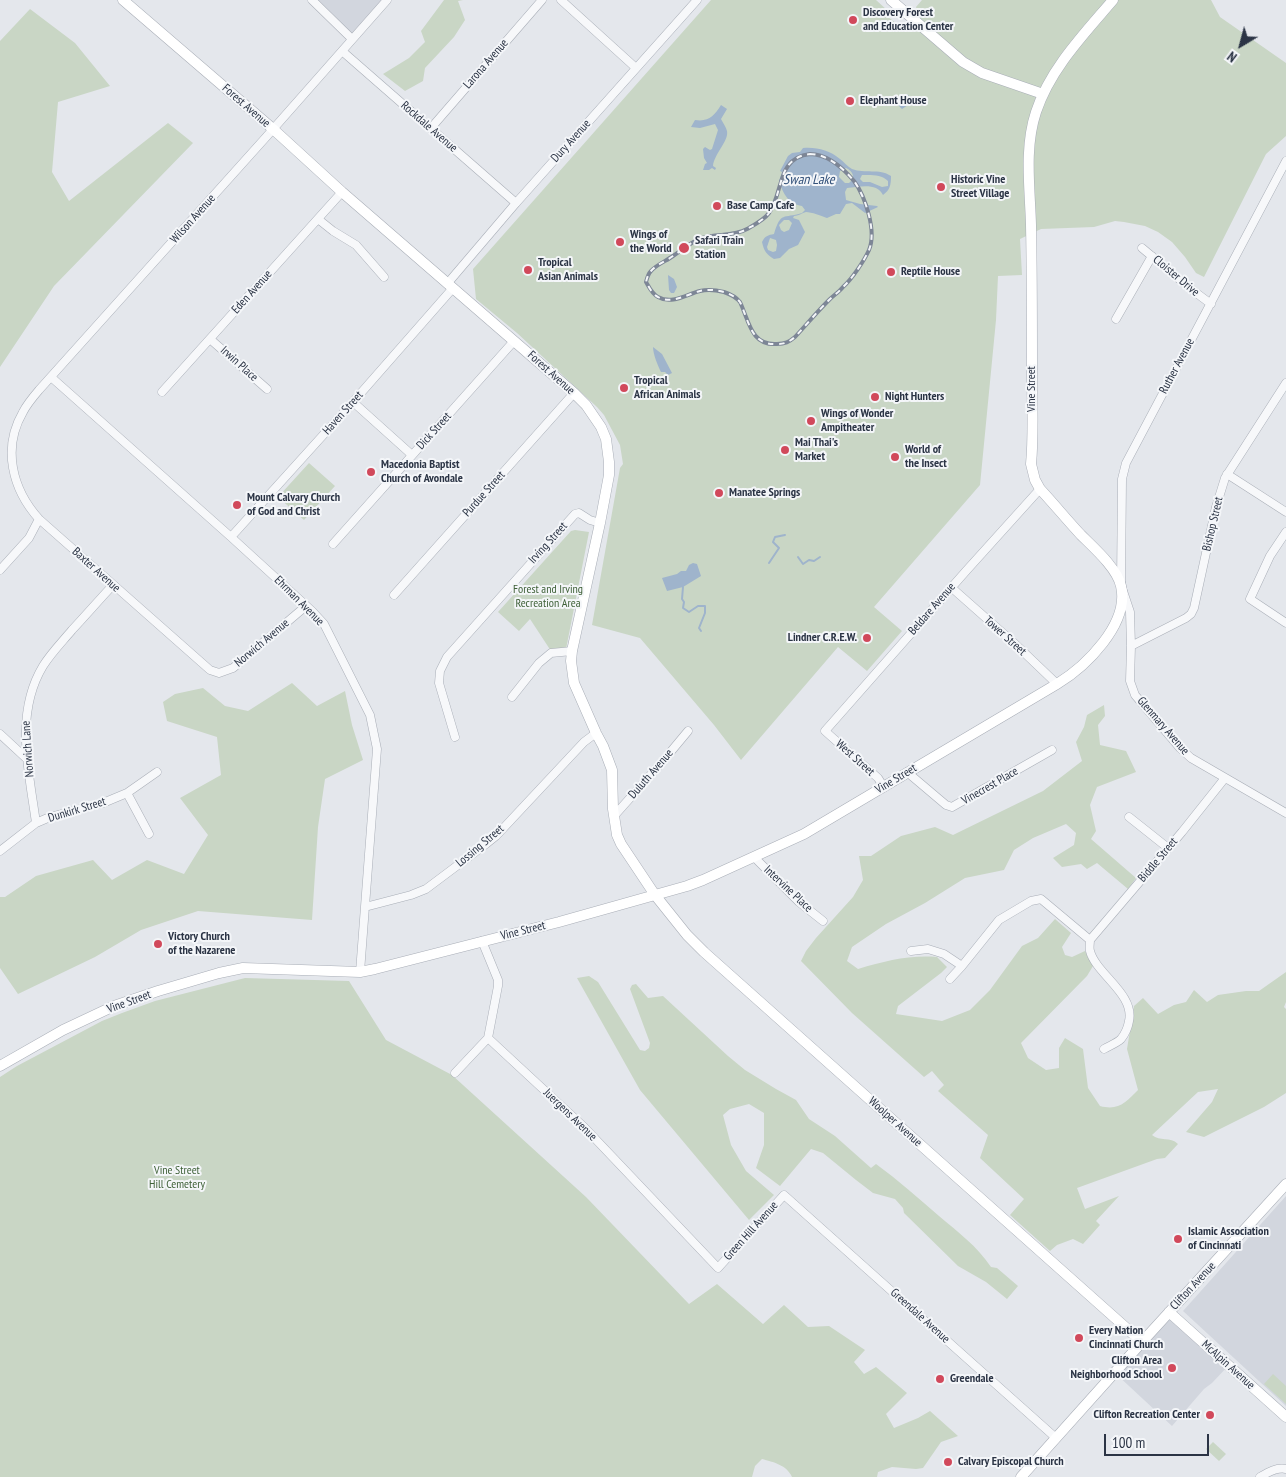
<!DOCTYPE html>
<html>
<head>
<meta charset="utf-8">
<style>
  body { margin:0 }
  #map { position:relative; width:1286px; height:1477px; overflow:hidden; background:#e4e7ec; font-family:"PT Sans Narrow",sans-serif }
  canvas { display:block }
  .north { position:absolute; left:1216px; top:20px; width:50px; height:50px; -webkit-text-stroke:4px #f4f6f9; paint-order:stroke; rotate:217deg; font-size:14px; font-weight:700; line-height:20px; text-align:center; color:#2b3445 }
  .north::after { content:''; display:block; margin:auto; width:18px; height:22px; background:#2b3445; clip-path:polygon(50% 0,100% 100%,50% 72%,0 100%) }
  .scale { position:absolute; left:1104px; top:1434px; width:105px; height:22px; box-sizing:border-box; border:2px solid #2b3445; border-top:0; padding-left:6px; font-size:15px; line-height:18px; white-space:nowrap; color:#2b3445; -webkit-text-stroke:4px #f4f6f9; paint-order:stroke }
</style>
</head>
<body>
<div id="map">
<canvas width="1286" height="1477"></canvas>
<div class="north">N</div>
<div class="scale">100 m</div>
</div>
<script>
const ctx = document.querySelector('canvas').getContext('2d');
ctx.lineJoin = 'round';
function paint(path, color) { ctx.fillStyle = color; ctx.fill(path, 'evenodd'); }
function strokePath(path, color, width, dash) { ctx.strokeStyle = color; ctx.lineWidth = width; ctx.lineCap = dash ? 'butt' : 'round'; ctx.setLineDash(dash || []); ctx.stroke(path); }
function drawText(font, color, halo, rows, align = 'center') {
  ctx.font = font + ' "PT Sans Narrow",sans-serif'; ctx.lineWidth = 4; ctx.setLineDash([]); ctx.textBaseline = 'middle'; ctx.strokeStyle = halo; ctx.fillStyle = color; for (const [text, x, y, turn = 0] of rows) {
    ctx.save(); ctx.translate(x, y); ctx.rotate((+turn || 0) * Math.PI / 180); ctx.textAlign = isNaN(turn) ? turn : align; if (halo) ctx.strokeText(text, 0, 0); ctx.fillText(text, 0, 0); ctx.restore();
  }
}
const built = new Path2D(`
  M312,0H387L352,39Z
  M1286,1196V1406L1183,1311Z
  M1169,1312L1229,1365L1212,1383L1204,1389L1172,1426L1115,1373Z`);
const green = new Path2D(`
  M444,0H463L458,1L465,20L454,37L425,68L423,81L405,91L383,74L409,58L425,42L421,31Z
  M711,0H876L887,10V16L902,28L917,10L916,7L922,0H1211L1220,17L1286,63V136L1266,154L1204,277L1196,273L1185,257L1172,242L1158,232L1145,226L1124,222L1115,221L1094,227L1041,229L1020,239L1022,275L998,276L996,320L980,485L874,607L902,631L867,671L838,647L741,760L714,725L640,638L592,625L620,468L623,464L620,445L604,415L597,407L517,333L476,299L473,269Z
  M30,9L75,43L110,86L58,102L52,172L69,201L168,123L193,143L54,286L0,367V41Z
  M309,463L335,486L304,520L278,497Z
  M575,530L589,532L566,649L551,651L530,619L519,631L498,612L571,531Z
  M292,683L317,706L345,691L352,725L363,760L325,779L318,827L312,920L198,911L141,930L95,957L18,994L0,968V897H5L36,876L93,860L112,880L147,860L184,874L208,835L180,798L221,775L217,737L167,721L163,702L175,694L203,688L225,706L248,711Z
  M1104,705L1105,716L1098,725L1100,745L1126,751L1136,772L1097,787L1090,805L1096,831L1091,839L1136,878L1128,889L1097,863L1087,869L1081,864L1062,867L1053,858L1074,845L1076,833L1066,824L1033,838L1014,850L1004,870L965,878L925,903L886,924L852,947L847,961L858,969C886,961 908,955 937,957L947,967L941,973L898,1006L896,1014L942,1021L970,1010L990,990L1022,946L1038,938L1055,919L1071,933L1062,947L1065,955L1072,957L1085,951L1093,966L1087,976L1021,1043L1028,1058L1046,1070L1059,1068V1048L1065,1038L1083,1049L1088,1088L1100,1106C1119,1111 1126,1102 1138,1090L1127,1049L1134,1006L1143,998L1158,1014L1174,1005L1186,1002L1194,990L1207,1002L1218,995L1246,991H1259L1286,972V1002L1284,1007L1286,1009V1093L1264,1107L1204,1137L1186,1132L1212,1102L1218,1089L1198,1092L1152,1135C1160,1142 1170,1136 1178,1144L1165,1158L1157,1159L1077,1188L1085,1209L1119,1196L1096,1221L1100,1225L1083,1244L1073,1239L1057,1245L1050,1251L1010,1215L1024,1199L980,1158L988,1135L938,1091L944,1085L932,1071L924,1077L852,1013L801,961L806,951L816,938L853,897L863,880L859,856H871L901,836L935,827L953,835L1043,791L1082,761L1076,742L1084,727L1087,715Z
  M589,976L598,982L640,1050L645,1051L649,1048L650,1043L630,989L632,985L636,984L648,998L663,996L728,1056L745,1070L776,1089L796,1100L809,1119L835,1136L871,1168L876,1164C898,1180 918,1198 939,1216C958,1232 977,1246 991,1267L997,1268L1018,1286L1007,1299L986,1282L958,1266L904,1213L903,1208L895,1199L873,1193L856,1180L823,1153L811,1149L780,1186L756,1168L764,1145V1113L749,1104L730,1109L723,1115L731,1145L746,1171L774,1195L749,1220L640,1090L577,978Z
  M245,978L349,981L386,1040L452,1075L586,1197L689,1304L717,1284L763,1324L784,1305L808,1327L829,1326L865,1350L854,1362L864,1374L876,1367L907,1393L886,1414L894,1428L918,1418L930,1411L958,1436L941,1442L923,1468L916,1469L892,1467L878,1472L877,1477H792C787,1465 773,1462 762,1459L755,1466L752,1477H0V1077L17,1066L102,1021L122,1013L155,1001Z
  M1273,1374L1286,1386V1404L1264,1384Z
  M1213,1442L1226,1454L1219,1461L1206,1449Z`);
const water = new Path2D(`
  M907,94L914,101L902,109L899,106L898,99Z
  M721,105L727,109L721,119C723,123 726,127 727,131C729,141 714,154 713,166L716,168L715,170L712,168L709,170H703L705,164L707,163L704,158L703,149L705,147L710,150L712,149L718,130L715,124L700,128L691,127L695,120C709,122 714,116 721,105Z
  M803,148C817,147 829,150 840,159C844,162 848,167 852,169C865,174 879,168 891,176C891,185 890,190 883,195C877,182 859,187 847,188L845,192L846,200L860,204L877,206L878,207L865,213L852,203L846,204L840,214H836L827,218C822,216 811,212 806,212C802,213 798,216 794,216L793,218L799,220L805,232L798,245L789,249L780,258L774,259C766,254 764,251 762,242C765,236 768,235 774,234C781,211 783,219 802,213L805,210L802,206C788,204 783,193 779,181L782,172L780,171L788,156L792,153L800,152ZM846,168C853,171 856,178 849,183H845L839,177L840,171ZM862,175C871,175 881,174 888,181V186L882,187L870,182H863L860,179ZM784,220H789L792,223L789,230L784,232L781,230L779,225ZM770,238L776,240L777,245L776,251L773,252L768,250L767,247Z
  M668,275L674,279L677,287L674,293H671L669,290Z
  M653,347L662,354L672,373L668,375L665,372H661C658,366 653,354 653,347Z
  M693,563L697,564L701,576L683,587L667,591L662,578L677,574L681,571H686L689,565Z`);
const stream = new Path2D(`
  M798,557L803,564L809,560L814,561L820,557
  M769,563L779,548L773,542L775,537L785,535
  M683,587L682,599L684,602L683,608L689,612L698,606H705V613L699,628L701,631`);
const street = new Path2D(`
  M312,0L352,39
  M561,0L636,68
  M342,51L516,203
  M431,128L542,0
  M1286,161L1126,463L1122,479L1121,585L1130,612L1131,646L1130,681L1135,695L1180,748L1191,758L1286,813
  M318,219L333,231L356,245L384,277
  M1142,248L1191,289L1211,304
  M447,284L516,203L697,0
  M1116,319L1152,256
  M210,339L267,389
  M51,377L231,537L312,611L324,624L370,715L377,749L360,972
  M162,392L342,192
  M353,402L412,455
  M1227,474L1286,512
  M1286,532L1270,556L1250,599L1286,623
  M231,537L353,402L453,288
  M333,544L514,341
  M0,570L29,538L39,519
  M952,588L1013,642L1057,684
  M394,595L574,393
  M306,606L233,668L219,673L210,670L39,519C12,489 2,448 23,412C27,404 33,397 39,390L267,136L387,0
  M1131,646L1186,618L1191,614L1194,608L1216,507L1225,478L1286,383
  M512,697L539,663L551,653L572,651
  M0,734L27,759
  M455,737L439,683L440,671L447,657L575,514L579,513L590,520L600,523
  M907,772L946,805L952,807L1052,750
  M883,786L878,778L825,731L966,571L1040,489
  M127,793L149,834
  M614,816L663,761L688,731
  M1129,817L1168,848
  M36,823C29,771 14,714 43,666C51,653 62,642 72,630C86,615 99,600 113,585
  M0,851L36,823L50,817L103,803L127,793L157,772
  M754,857L799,902L823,921
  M365,907L411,895L426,889L486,844L496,836L584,742L596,733
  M1090,940L1182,832L1225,778
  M1090,940C1090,943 1089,948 1090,951C1096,974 1135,994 1129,1021C1128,1027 1125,1034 1121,1039C1117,1043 1109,1046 1104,1049
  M482,941L498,980V986L488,1038L584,1127L718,1268L784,1195L1056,1438
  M911,951L928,949L944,954L962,966
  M950,979L962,966L999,920L1031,901L1041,899L1090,940
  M455,1073L488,1038
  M1260,1477C1268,1472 1277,1467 1286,1469`);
const secondary = new Path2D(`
  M123,0L273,129L342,192L574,393L586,405L601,427L606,439L609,462V475L600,523L572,651L571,661L574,683L596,733L603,746L612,770L613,809L617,835L621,844L655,895L687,935L704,952L1142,1342
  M891,0L963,62L982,73L1043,94
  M0,1066L63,1030L114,1006L158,991L219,973L243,968L360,972L375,969L559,922L687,886L703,880L804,834L1057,684C1085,667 1130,624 1121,586C1117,568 1094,548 1081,535C1067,520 1054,504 1040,489L1035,480L1031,464C1034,433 1032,401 1032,369C1032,321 1032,273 1031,225C1030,188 1024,148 1036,112C1050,69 1084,34 1113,0
  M1169,1312L1286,1417
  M1021,1477L1142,1342L1286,1184`);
const rail = new Path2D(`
  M810,154C827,154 843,168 854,181C865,196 877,231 869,250C864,261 852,279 843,287C839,292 833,296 829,300C817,312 806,325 795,337C789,342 785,344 777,344C751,346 749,321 740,302C736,297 730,294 724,292C716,290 708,289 700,291C687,294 672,305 658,297C652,294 649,287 646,282C647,278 648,274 651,271C656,265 666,261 673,256C682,250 692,241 702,238C717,233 733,237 747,229C754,225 764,220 769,213C784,192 776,158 810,154Z`);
const markers = [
  [853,20,5,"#d1495b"],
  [850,101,5,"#d1495b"],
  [941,187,5,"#d1495b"],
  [717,206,5,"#d1495b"],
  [620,242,5,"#d1495b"],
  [684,248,6,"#d1495b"],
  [528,270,5,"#d1495b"],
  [891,272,5,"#d1495b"],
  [624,388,5,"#d1495b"],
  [875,397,5,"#d1495b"],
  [811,421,5,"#d1495b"],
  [785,450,5,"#d1495b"],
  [895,457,5,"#d1495b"],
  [371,472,5,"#d1495b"],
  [719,493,5,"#d1495b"],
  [237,505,5,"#d1495b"],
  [867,638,5,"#d1495b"],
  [158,944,5,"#d1495b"],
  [1178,1239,5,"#d1495b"],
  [1079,1338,5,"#d1495b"],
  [1172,1368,5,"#d1495b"],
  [940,1379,5,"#d1495b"],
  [1210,1415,5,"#d1495b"],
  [948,1462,5,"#d1495b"]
];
const poiNames = [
  ["Discovery Forest",863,13],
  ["and Education Center",863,27],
  ["Elephant House",860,101],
  ["Historic Vine",951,180],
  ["Street Village",951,194],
  ["Base Camp Cafe",727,206],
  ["Wings of",630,235],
  ["the World",630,249],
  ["Safari Train",695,241],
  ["Station",695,255],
  ["Tropical",538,263],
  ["Asian Animals",538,277],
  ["Reptile House",901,272],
  ["Tropical",634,381],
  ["African Animals",634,395],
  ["Night Hunters",885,397],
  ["Wings of Wonder",821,414],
  ["Ampitheater",821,428],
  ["Mai Thai's",795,443],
  ["Market",795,457],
  ["World of",905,450],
  ["the Insect",905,464],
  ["Macedonia Baptist",381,465],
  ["Church of Avondale",381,479],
  ["Manatee Springs",729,493],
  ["Mount Calvary Church",247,498],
  ["of God and Christ",247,512],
  ["Lindner C.R.E.W.",857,638,"right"],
  ["Victory Church",168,937],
  ["of the Nazarene",168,951],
  ["Islamic Association",1188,1232],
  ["of Cincinnati",1188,1246],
  ["Every Nation",1089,1331],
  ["Cincinnati Church",1089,1345],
  ["Clifton Area",1162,1361,"right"],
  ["Neighborhood School",1162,1375,"right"],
  ["Greendale",950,1379],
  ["Clifton Recreation Center",1200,1415,"right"],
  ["Calvary Episcopal Church",958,1462]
];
const streetNames = [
  ["Larona Avenue",486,64,-49],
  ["Forest Avenue",246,106,41],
  ["Rockdale Avenue",429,127,41],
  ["Dury Avenue",571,141,-48],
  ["Wilson Avenue",193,219,-48],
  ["Cloister Drive",1176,276,40],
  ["Eden Avenue",252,292,-48],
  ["Irwin Place",239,364,42],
  ["Ruther Avenue",1177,366,-62],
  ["Forest Avenue",551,373,42],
  ["Vine Street",1032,389,-90],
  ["Haven Street",343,413,-48],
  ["Dick Street",434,431,-48],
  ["Purdue Street",484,494,-48],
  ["Bishop Street",1213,524,-77],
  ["Irving Street",548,543,-48],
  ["Baxter Avenue",96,570,42],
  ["Ehrman Avenue",299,601,45],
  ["Beldare Avenue",932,609,-49],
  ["Tower Street",1005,636,42],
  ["Norwich Avenue",262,643,-40],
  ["Glenmary Avenue",1163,726,49],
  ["Norwich Lane",28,749,-94],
  ["West Street",855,758,42],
  ["Duluth Avenue",651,774,-49],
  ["Vine Street",896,779,-31],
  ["Vinecrest Place",990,786,-30],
  ["Dunkirk Street",77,810,-17],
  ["Lossing Street",480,846,-40],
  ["Biddle Street",1158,860,-50],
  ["Intervine Place",788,889,43],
  ["Vine Street",523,931,-14],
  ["Vine Street",129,1002,-20],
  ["Juergens Avenue",570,1115,44],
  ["Woolper Avenue",895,1122,42],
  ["Green Hill Avenue",751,1231,-48],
  ["Clifton Avenue",1193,1286,-47],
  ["Greendale Avenue",920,1316,42],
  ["McAlpin Avenue",1228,1365,42]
];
const parkNames = [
  ["Forest and Irving",548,590],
  ["Recreation Area",548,604],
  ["Vine Street",177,1171],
  ["Hill Cemetery",177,1185]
];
const waterNames = [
  ["Swan Lake",809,180]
];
paint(built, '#d2d6de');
paint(green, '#c9d6c5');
paint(water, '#9fb4cc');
strokePath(stream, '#9fb4cc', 2);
strokePath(street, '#a9aeb7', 9);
strokePath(secondary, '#a9aeb7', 11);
strokePath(street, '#f7f8fa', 8);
strokePath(secondary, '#fff', 10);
strokePath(rail, '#7d8696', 4);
strokePath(rail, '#f4f6f9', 2, [5.5]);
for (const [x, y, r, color] of markers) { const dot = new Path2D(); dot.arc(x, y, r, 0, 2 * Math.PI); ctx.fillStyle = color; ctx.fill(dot); strokePath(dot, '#f4f6f9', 2); }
drawText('bold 12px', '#2b3445', '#f4f6f9', poiNames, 'left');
drawText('12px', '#2b3445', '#f4f6f9', streetNames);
drawText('12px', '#3f6138', '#f4f6f9', parkNames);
drawText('italic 14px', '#34527a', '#f4f6f9', waterNames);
</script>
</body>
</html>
